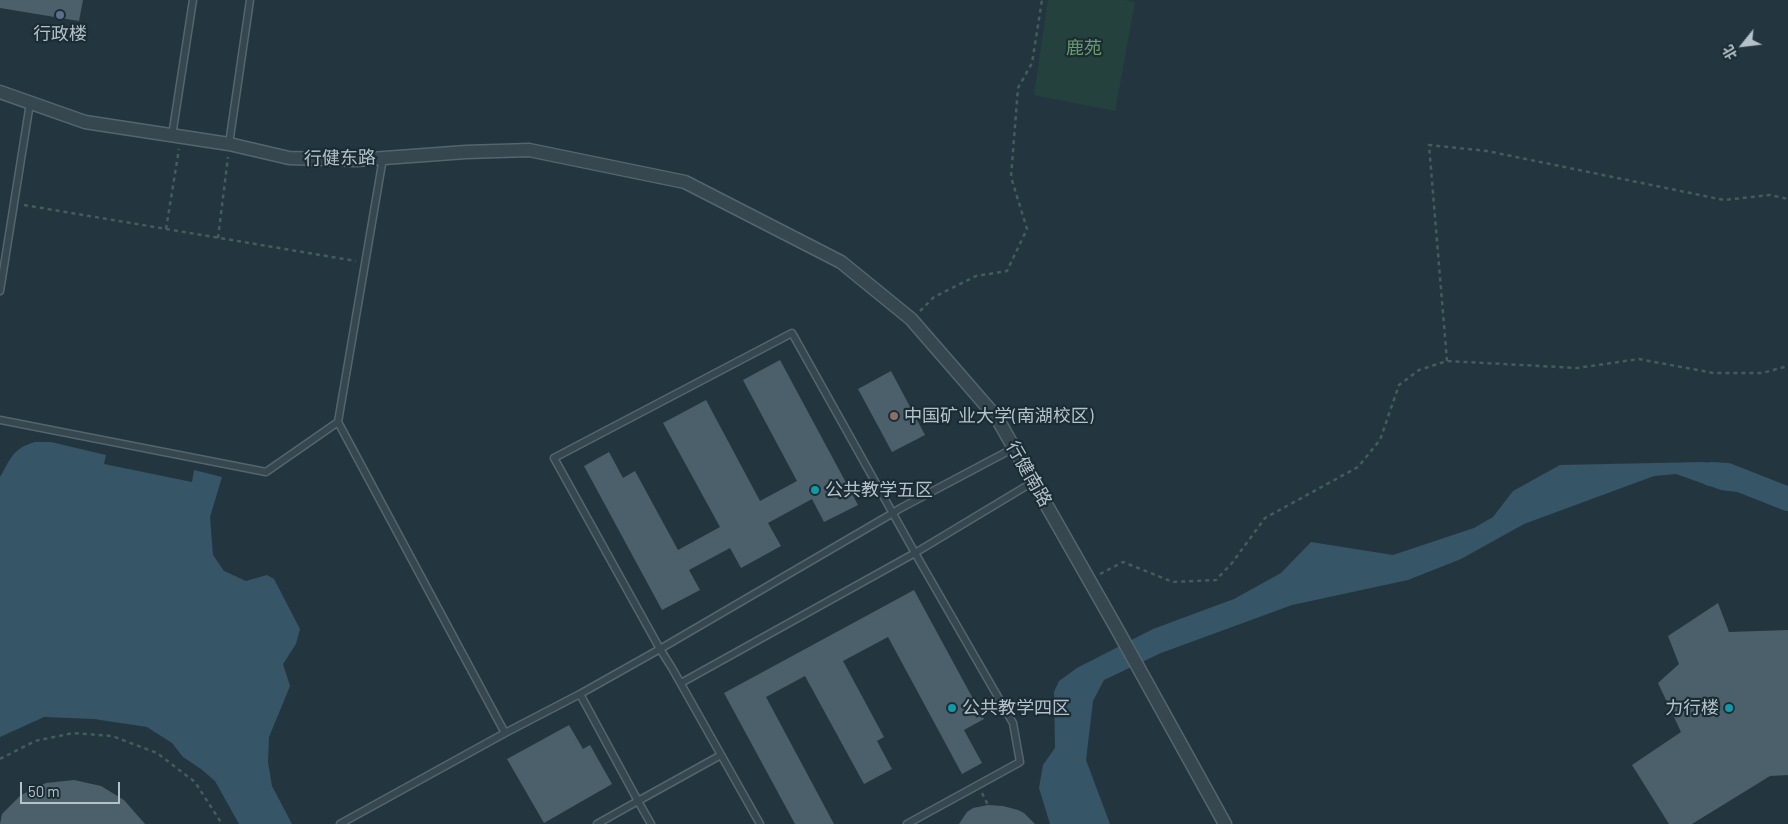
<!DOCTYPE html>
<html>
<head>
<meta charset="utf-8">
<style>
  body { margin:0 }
  #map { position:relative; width:1788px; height:824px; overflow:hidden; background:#233640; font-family:Barlow,"Noto Sans SC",sans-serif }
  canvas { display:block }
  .north { position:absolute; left:1718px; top:20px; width:50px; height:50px; -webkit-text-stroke:4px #1c2c35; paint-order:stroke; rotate:241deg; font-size:14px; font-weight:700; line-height:20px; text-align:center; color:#b4c2ca }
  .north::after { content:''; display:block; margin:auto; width:18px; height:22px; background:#b4c2ca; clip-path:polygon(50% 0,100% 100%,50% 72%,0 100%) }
  .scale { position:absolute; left:20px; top:782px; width:100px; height:22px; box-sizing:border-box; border:2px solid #b4c2ca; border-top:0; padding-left:6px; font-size:15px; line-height:18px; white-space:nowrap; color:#b4c2ca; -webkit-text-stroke:4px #1c2c35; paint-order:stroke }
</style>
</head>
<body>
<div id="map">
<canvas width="1788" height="824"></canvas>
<div class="north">北</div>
<div class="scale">50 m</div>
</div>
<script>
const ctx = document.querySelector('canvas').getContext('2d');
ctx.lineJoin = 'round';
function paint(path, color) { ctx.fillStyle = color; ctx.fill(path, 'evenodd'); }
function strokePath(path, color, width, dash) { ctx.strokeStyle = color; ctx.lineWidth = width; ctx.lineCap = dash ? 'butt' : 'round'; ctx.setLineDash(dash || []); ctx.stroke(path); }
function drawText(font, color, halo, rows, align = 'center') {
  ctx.font = font + ' Barlow,"Noto Sans SC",sans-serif'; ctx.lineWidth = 4.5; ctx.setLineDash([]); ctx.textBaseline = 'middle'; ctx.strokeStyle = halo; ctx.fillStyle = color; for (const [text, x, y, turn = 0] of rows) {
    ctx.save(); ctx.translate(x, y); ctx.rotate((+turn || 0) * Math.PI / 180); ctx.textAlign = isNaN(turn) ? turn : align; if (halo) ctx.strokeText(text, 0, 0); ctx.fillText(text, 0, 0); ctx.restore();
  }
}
const green = new Path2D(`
  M1048,0H1124L1135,2L1115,111L1034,95Z`);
const water = new Path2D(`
  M35,442H51L106,455L104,464L192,482L194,470L222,477L210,517L213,555L224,571L246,581L267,575L274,579L300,629L296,644L283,664L290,686L269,737L268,762L272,786L292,824H239L215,781L201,769L183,757L172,743L147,727L94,719L44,717L0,737V477C12,457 12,449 35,442Z
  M1703,462L1738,467L1745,493L1721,490L1676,474L1654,476L1524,524L1461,559L1408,580L1292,605L1161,653L1104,680L1093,701L1086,760L1110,824H1050L1039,788L1043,765L1055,748L1054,692L1059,681L1077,668L1153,629L1234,599L1281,573L1311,542L1393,555L1474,528L1493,517L1513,491L1560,465Z`);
const river = new Path2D(`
  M1711,474L1727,475L1788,499`);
const building = new Path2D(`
  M0,0H83L79,21L0,8Z
  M780,360L858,505L824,522L812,499L768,523L781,546L741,568L730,548L689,570L700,590L662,610L584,466L609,452L623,478L635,471L678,550L720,527L663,423L706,400L760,501L797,481L743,380Z
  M891,371L925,435L892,452L858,389Z
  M914,590L984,719L964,730L982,763L962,774L888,637L843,661L884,737L877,741L892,769L864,784L805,676L766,697L834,824H795L724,693Z
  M1718,603L1729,632L1788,630V775L1770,776L1692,824H1669L1632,765L1681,732L1658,683L1679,664L1668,636Z
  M569,725L583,749L590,745L612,784L544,823L507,759Z
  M74,780L101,786L124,800L145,824H0L2,814L21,795L46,783Z
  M988,805L1003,806L1018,810L1024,813L1035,824H959L967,812L973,808Z`);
const path = new Path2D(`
  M24,205L356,261
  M166,229L179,149
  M218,238L228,157
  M920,311L934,297L976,276L1007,271L1027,229L1011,177L1018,88L1032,63L1042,0
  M1447,361L1429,145L1487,151L1724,200L1770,195L1788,199
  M1100,574L1123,562L1173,582L1216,580L1232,563L1265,518L1358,467L1380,440L1399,385L1419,370L1447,361L1577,368L1639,359L1713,373H1762L1788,366
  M0,759L35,741L73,733L112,736L157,753L195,782L222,824
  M982,793L988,805`);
const service = new Path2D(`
  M172,136L193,0
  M229,144L250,0
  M383,158L338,422L505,733
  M0,291L30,103
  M0,420L266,472L338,422
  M681,683L915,553L1033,482
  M721,755L638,801L580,694L660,649L672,668L760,824
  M340,824L505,733L580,694
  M597,824L638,801L651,824
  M907,824L1020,762L1013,723L915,553L792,333L554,458L660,649L893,513L899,509L1014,448`);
const minor = new Path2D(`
  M0,92L85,122L229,144L289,158L357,160L466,152L529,150L685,182L841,262L911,319L997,418L1117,629L1225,824`);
const markers = [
  [60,15,5,"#5c6f8a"],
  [894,416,5,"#8d6e63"],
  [815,490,5,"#0f9aa8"],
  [952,708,5,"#0f9aa8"],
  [1729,708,5,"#0f9aa8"]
];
const poiNames = [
  ["行政楼",60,34,"center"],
  ["中国矿业大学(南湖校区)",904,416],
  ["公共教学五区",825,490],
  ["公共教学四区",962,708],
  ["力行楼",1719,708,"right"]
];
const parkNames = [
  ["鹿苑",1084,48]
];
const streetNames = [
  ["行健东路",340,158,-1],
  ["行健南路",1029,474,60]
];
paint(green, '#25413e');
paint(water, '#365668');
strokePath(river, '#365668', 24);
paint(building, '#4c606b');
strokePath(service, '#55656d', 9);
strokePath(minor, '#55656d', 15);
strokePath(path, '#435d5a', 2.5, [4, 4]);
strokePath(service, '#374750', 6);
strokePath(minor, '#374750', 12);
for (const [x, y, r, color] of markers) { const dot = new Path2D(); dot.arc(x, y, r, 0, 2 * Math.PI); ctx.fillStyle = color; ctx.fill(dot); strokePath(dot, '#1c2c35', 2); }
drawText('18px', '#b4c2ca', '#1c2c35', poiNames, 'left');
drawText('18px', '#699d6a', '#1c2c35', parkNames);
drawText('18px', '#b4c2ca', '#1c2c35', streetNames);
</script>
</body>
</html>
